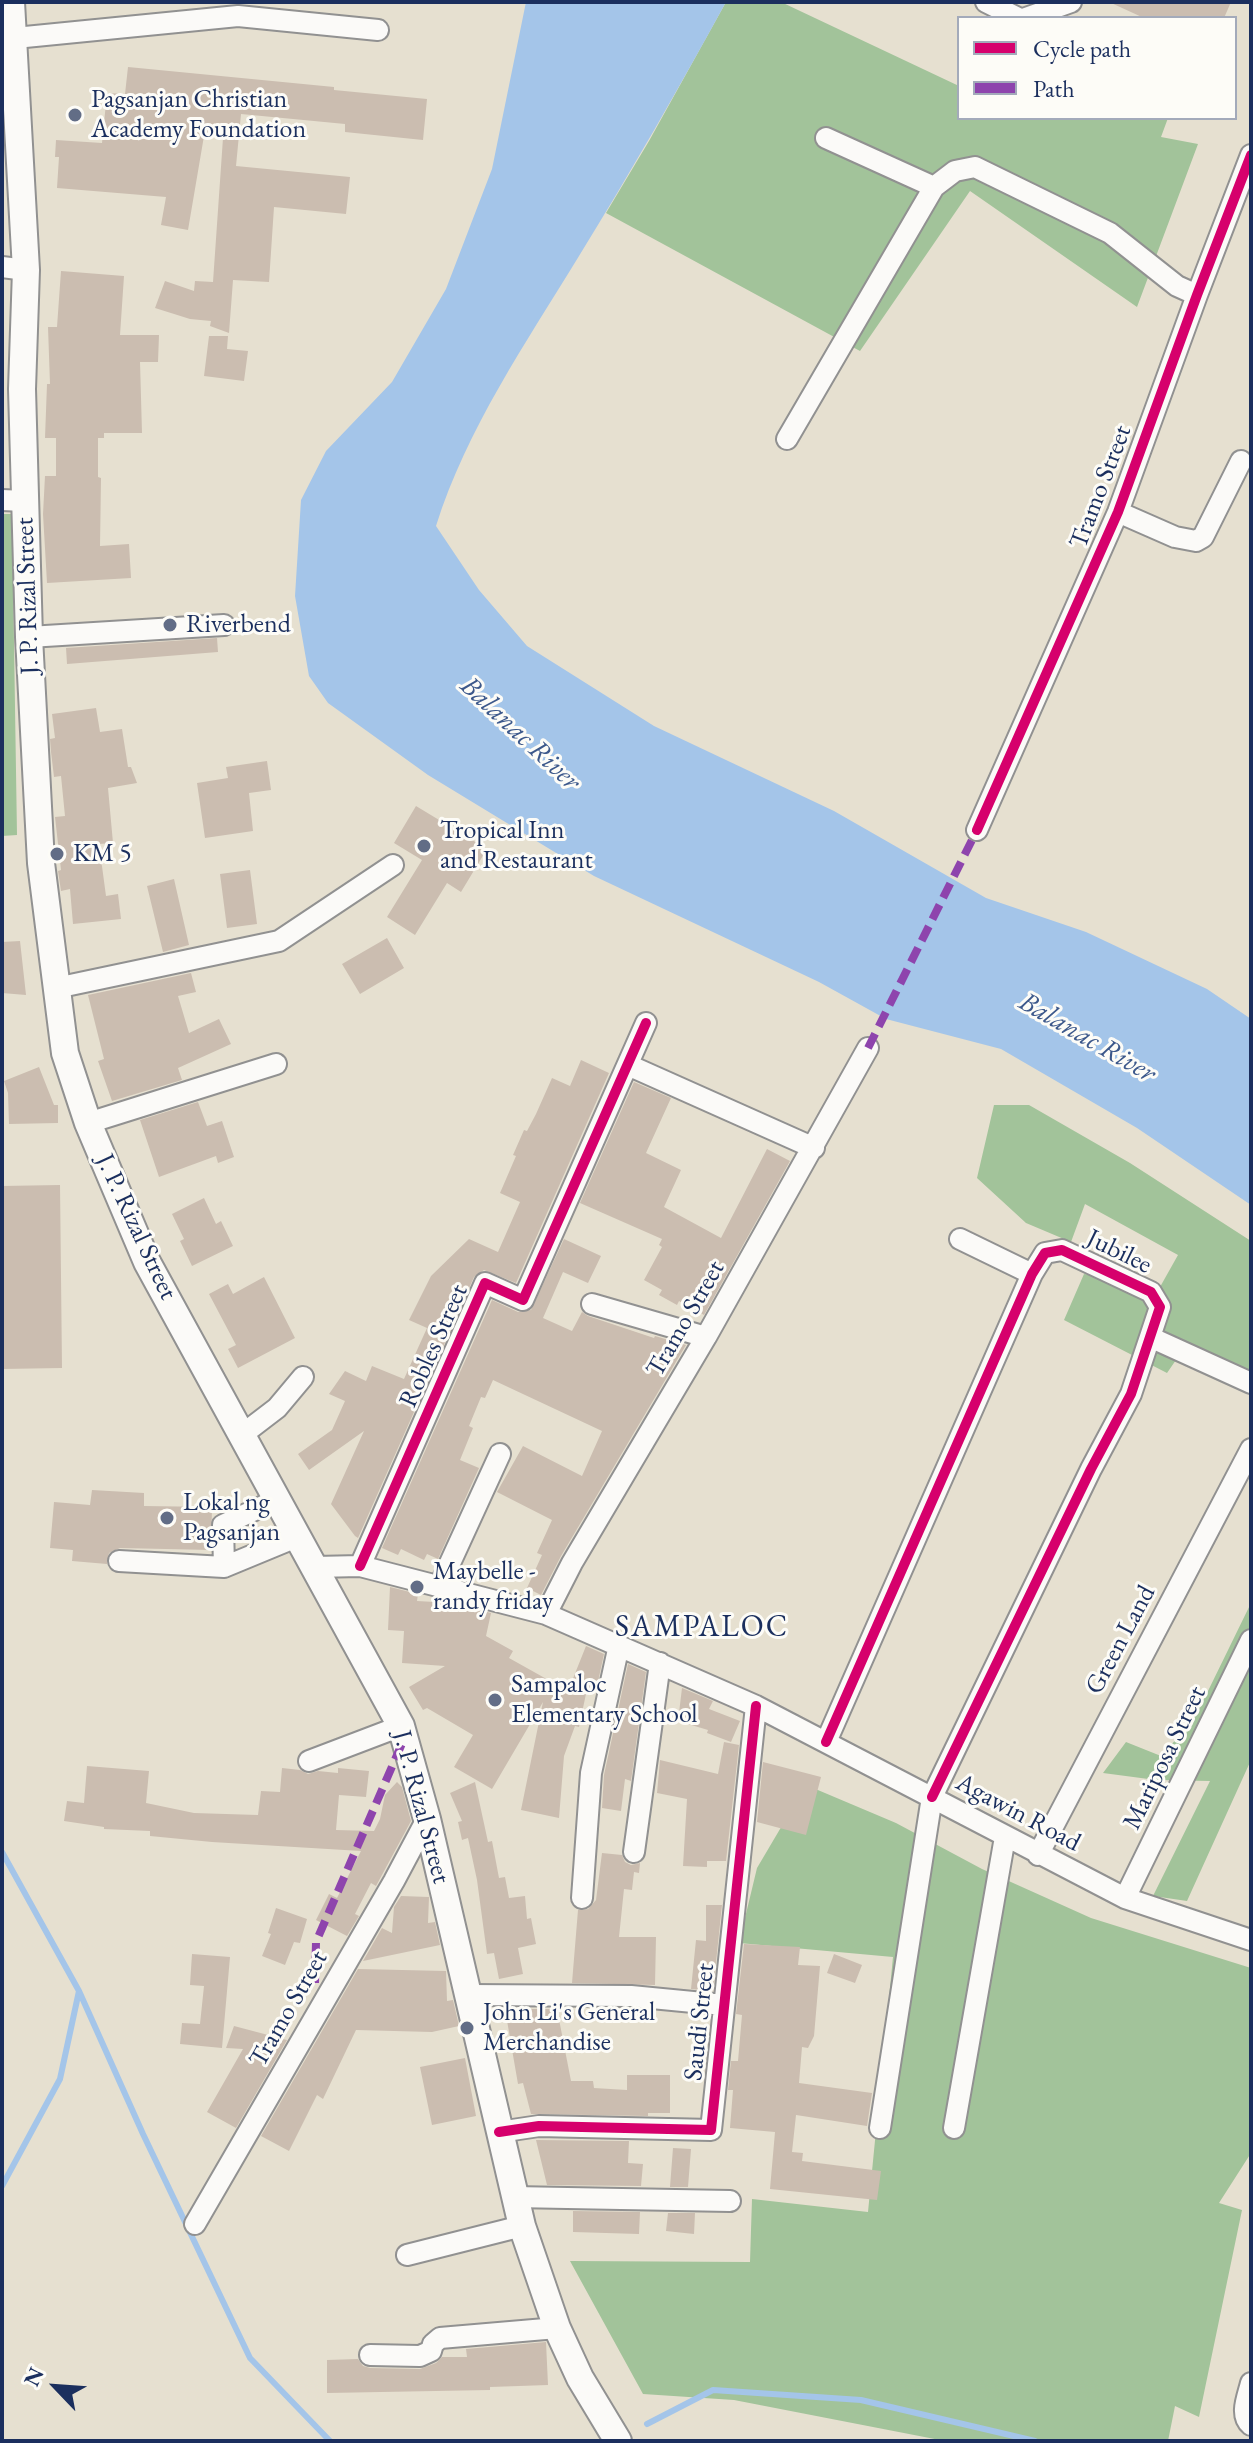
<!DOCTYPE html>
<html>
<head>
<meta charset="utf-8">
<style>
  body { margin:0 }
  #map { position:relative; width:1253px; height:2443px; overflow:hidden; background:#e6e0d0; font-family:"EB Garamond",serif }
  canvas { display:block }
  .frame { position:absolute; inset:0; border:4px solid #1b2f5e; pointer-events:none }
  .legend { position:absolute; left:957px; top:16px; width:280px; height:104px; box-sizing:border-box; background:#fdfcf7; border:2px solid #a3aaba; margin:0; padding:10px 14px; list-style:none; font-size:24px; color:#1b2f5e }
  .legend li { display:flex; align-items:center; gap:16px; height:40px }
  .legend b { width:40px; border:2px solid #a3aaba }
  .north { position:absolute; left:16px; top:2347px; width:80px; height:80px; -webkit-text-stroke:6px #fdfcf7; paint-order:stroke; rotate:295deg; font-size:22px; font-weight:700; line-height:32px; text-align:center; color:#1b2f5e }
  .north::after { content:''; display:block; margin:auto; width:28px; height:36px; background:#1b2f5e; clip-path:polygon(50% 0,100% 100%,50% 72%,0 100%) }
</style>
</head>
<body>
<div id="map">
<canvas width="1253" height="2443"></canvas>
<div class="frame"></div>
<ul class="legend">
<li><b style="height:10px;background:#d6006c"></b>Cycle path</li>
<li><b style="height:10px;background:#8e44ad"></b>Path</li>
</ul>
<div class="north">N</div>
</div>
<script>
const ctx = document.querySelector('canvas').getContext('2d');
ctx.lineJoin = 'round';
function paint(path, color) { ctx.fillStyle = color; ctx.fill(path, 'evenodd'); }
function strokePath(path, color, width, dash) { ctx.strokeStyle = color; ctx.lineWidth = width; ctx.lineCap = dash ? 'butt' : 'round'; ctx.setLineDash(dash || []); ctx.stroke(path); }
function drawText(font, color, halo, rows, align = 'center') {
  ctx.font = font + ' "EB Garamond",serif'; ctx.lineWidth = 6; ctx.setLineDash([]); ctx.textBaseline = 'middle'; ctx.strokeStyle = halo; ctx.fillStyle = color; for (const [text, x, y, turn = 0] of rows) {
    ctx.save(); ctx.translate(x, y); ctx.rotate((+turn || 0) * Math.PI / 180); ctx.textAlign = isNaN(turn) ? turn : align; if (halo) ctx.strokeText(text, 0, 0); ctx.fillText(text, 0, 0); ctx.restore();
  }
}
const forest = new Path2D(`
  M726,2H781L959,86V118H1168L1161,137L1198,144L1137,307L970,191L860,351L606,213L649,141Z
  M2,514H12L17,835L2,836Z
  M994,1105H1029L1130,1163L1251,1241V1386L1187,1344L1167,1373L1064,1320L1084,1274L1160,1287L1178,1255L1085,1204L1071,1242L1026,1223L977,1178Z
  M1251,1603V1760L1187,1901L1153,1896L1210,1781L1156,1780L1103,1773L1126,1742L1161,1756L1188,1726L1208,1691Z
  M806,1785L896,1823L982,1869L1091,1918L1251,1968V2153L1219,2203L1242,2210L1199,2417L1175,2406L1168,2441H945L734,2400L643,2394L570,2261L750,2262L752,2199L868,2212L893,1957L739,1943L757,1868Z`);
const water = new Path2D(`
  M526,2H726C679,88 630,173 579,256C526,343 467,428 436,526L479,590L527,646L654,726L834,811L986,898L1086,932L1207,989L1251,1019V1205L1137,1128L1001,1049L886,1019L819,982L594,876L428,775L328,703L309,676L295,596L301,500L326,451L392,382L446,289L492,169Z`);
const stream = new Path2D(`
  M2,1852L79,1991L60,2079L2,2186
  M79,1991L143,2134L250,2358L330,2441
  M647,2424L713,2390L861,2400L1035,2441`);
const building = new Path2D(`
  M1109,2H1231L1224,18H1144Z
  M128,67L334,87V90L427,99L423,140L345,132V124L241,114L236,166L350,177L346,214L274,207L269,282L233,280L229,333L210,326L211,321L190,319L155,308L165,281L194,291L195,281L213,282L223,138L204,136L188,230L161,225L166,197L57,188L59,157H55L56,140L102,143L107,93L125,94Z
  M61,271L124,276L120,335H159L158,362H140L142,433H104V438H98V477L101,478L100,546L129,544L131,578L47,583L43,514L45,476H56V438H45L47,384H50L48,327H57Z
  M209,336H228L227,349L248,351L244,381L204,376Z
  M217,638L218,652L67,664L66,648Z
  M96,708L100,732L122,729L128,767H131L137,783L108,788L113,843L99,844L106,896L118,894L121,919L73,924L70,889L61,891L58,871L61,870L55,817L65,816L61,776L54,777L51,752L50,739L55,738L52,714Z
  M267,761L271,790L249,793L253,831L205,838L197,783L228,778L226,767Z
  M416,806L487,849L461,892L447,883L415,935L387,917L422,860L394,843Z
  M250,870L257,924L227,928L220,874Z
  M174,879L189,945L163,952L147,886Z
  M387,938L404,968L360,994L342,964Z
  M20,941L26,995L2,993V942Z
  M191,973L196,992L178,996L189,1033L219,1019L231,1044L178,1068L182,1080L112,1101L98,1061L104,1059L88,995Z
  M581,1060L609,1073L516,1283L484,1270L474,1277L358,1538L355,1536L331,1504L364,1431L309,1470L298,1454L332,1430L345,1401L329,1394L345,1371L366,1381L372,1366L404,1379L427,1328L409,1320L431,1276L469,1239L498,1252L520,1202L500,1193L516,1156L513,1155L524,1130L527,1131L536,1114L552,1078L570,1086Z
  M39,1067L54,1105H58V1123L9,1124L8,1093L4,1081Z
  M634,1082L671,1098L646,1153L681,1170L664,1207L721,1238L767,1149L790,1161L704,1315L679,1301L677,1305L659,1295L662,1290L644,1280L662,1247L659,1245L662,1239L580,1203Z
  M198,1102L207,1126L222,1121L234,1157L218,1163L216,1156L159,1177L140,1120Z
  M60,1185L62,1368L2,1369V1186Z
  M204,1198L216,1224L221,1221L233,1246L192,1266L180,1241L184,1239L172,1214Z
  M564,1239L601,1256L588,1283L563,1272L543,1318L572,1331L582,1312L588,1316L654,1338L655,1336L686,1345L561,1556L541,1595L527,1588L542,1555L537,1553L552,1520L497,1492L523,1446L582,1476L602,1431L493,1380L485,1398L481,1397L469,1426L473,1428L460,1460L479,1468L438,1559L427,1554L424,1560L401,1549L398,1555L382,1548L492,1300L518,1312L531,1310Z
  M264,1277L295,1338L238,1368L228,1349L236,1345L209,1294L228,1284L233,1294Z
  M92,1490L144,1493V1506L212,1507L211,1550L120,1548L109,1553L107,1564L72,1561L73,1550L50,1548L54,1502L90,1505Z
  M390,1587L418,1594L417,1601L452,1603L491,1613L486,1636L513,1651L509,1658L568,1691L586,1646L604,1654L596,1691L587,1689L579,1727L575,1726L564,1756L559,1818L521,1810L543,1702L492,1789L454,1767L473,1735L427,1708L423,1710L409,1687L445,1666L402,1663L404,1631L388,1630Z
  M628,1664L646,1672L631,1781L625,1779L621,1811L602,1808L604,1775Z
  M682,1688L713,1701L709,1709L740,1721L731,1742L707,1733L708,1730L678,1721Z
  M724,1742L739,1745L726,1861H707V1867L683,1866L687,1799L657,1793L660,1760L718,1774Z
  M763,1762L821,1777L806,1835L757,1822Z
  M87,1766L149,1771L146,1803L194,1813L258,1815L261,1791L280,1792L282,1768L300,1770L308,1774L318,1771L338,1773V1768L369,1771L366,1797L339,1795L336,1830L374,1831L380,1819L385,1795L397,1782L402,1787L411,1821L376,1886L371,1883L355,1914L359,1916L347,1936L316,1920L329,1894L337,1898L361,1851L212,1842L150,1836V1831L104,1829V1827L64,1821L67,1801L84,1803Z
  M475,1782L488,1842L492,1841L499,1878L505,1877L509,1898L525,1896L527,1919L531,1918L536,1944L518,1948L523,1974L499,1979L494,1953L487,1954L477,1880L468,1838L462,1840L458,1822L462,1821L450,1793Z
  M602,1853L622,1855L625,1862L631,1865L640,1863L639,1873L634,1872L632,1890L624,1889L619,1937H656L655,1985L572,1983L578,1910L588,1909L596,1900Z
  M401,1896L429,1897L428,1923L435,1922L440,1945L363,1961L382,1928L392,1933L394,1907Z
  M706,1905H722L713,1991L691,1989L696,1940L706,1941Z
  M276,1908L307,1919L300,1943L294,1942L285,1965L262,1956L271,1934L268,1933Z
  M744,1944L800,1947L798,1965L820,1966L814,2036L808,2048L802,2047L799,2083L872,2093L867,2126L796,2115L792,2152L803,2153L802,2161L881,2171L877,2200L770,2189L775,2132L730,2128L733,2090H728L731,2061H738L742,2015L736,2014Z
  M192,1954L230,1957L222,2048L180,2044L182,2023L200,2024L204,1986L190,1985Z
  M834,1954L862,1965L855,1983L827,1973Z
  M358,1969L446,1971L447,2001L453,2000L459,2026L432,2032L356,2030L323,2099L317,2095L289,2151L261,2136Z
  M505,2009H557L571,2081H593L594,2088L627,2090V2075H670V2113H648V2116L531,2114L523,2083L518,2084Z
  M234,2026L287,2040L236,2128L207,2112L243,2049L226,2048Z
  M465,2058L476,2116L432,2125L420,2067Z
  M536,2140L629,2141L628,2163L643,2164L641,2186L547,2185Z
  M673,2148L691,2149L688,2187H670Z
  M573,2211L640,2212L639,2234L573,2232Z
  M668,2213H695L694,2234L666,2231Z
  M546,2342L548,2385L490,2387V2390L327,2393V2360L358,2359L363,2366L370,2368L420,2369L436,2363L442,2357H467L466,2349Z`);
const minor = new Path2D(`
  M986,2L1018,18
  M1026,18L1071,2
  M15,38L238,16L378,30
  M826,138L934,187L955,171L975,167L1110,233L1177,286L1197,295
  M2,267L26,270
  M787,439L934,187
  M2,500L24,501
  M1118,512L1175,537L1196,541L1203,537L1241,461
  M29,637L224,625
  M977,830L1118,512L1197,295L1251,155
  M56,988L279,941L393,865
  M628,1065L814,1148
  M88,1123L276,1064
  M960,1239L1032,1274
  M592,1304L706,1337
  M1152,1338L1251,1383
  M243,1434L277,1408L303,1377
  M278,1499L223,1525L224,1567L299,1536
  M119,1561L224,1567
  M360,1566L485,1283L523,1300L646,1023
  M315,1567L360,1566L546,1614L756,1706L1125,1898L1251,1940
  M439,1587L500,1454
  M546,1614L572,1563L706,1337L868,1048
  M826,1742L1032,1274L1045,1253L1062,1250L1151,1292L1160,1307L1131,1394L1091,1469L932,1797L880,2128
  M309,1761L401,1726
  M634,1852L660,1663
  M1038,1855L1251,1449
  M582,1898L591,1773L619,1645
  M1125,1898L1251,1640
  M469,1995L631,1996L724,2005
  M954,2128L1005,1837
  M499,2132L539,2126L711,2130L756,1706
  M513,2197L730,2201
  M195,2224L394,1881L427,1819
  M407,2255L522,2226
  M370,2355L420,2356L431,2351L433,2344L440,2338L557,2328
  M1251,2383C1248,2396 1239,2415 1251,2425`);
const major = new Path2D(`
  M11,2L26,270L22,389L29,637L41,863L65,1053L88,1123L147,1262L401,1726L427,1819L522,2226L557,2328L580,2378L618,2441`);
const quiet = new Path2D(`
  M868,1048L977,830
  M315,1983L316,1942L404,1739`);
const cycleway = new Path2D(`
  M977,830L1118,512L1197,295L1251,155
  M360,1566L485,1283L523,1300L646,1023
  M826,1742L1032,1274L1045,1253L1062,1250L1151,1292L1160,1307L1131,1394L1091,1469L932,1797
  M499,2132L539,2126L711,2130L756,1706`);
const markers = [
  [75,115,8,"#626d86"],
  [170,625,8,"#626d86"],
  [424,846,8,"#626d86"],
  [57,854,8,"#626d86"],
  [167,1518,8,"#626d86"],
  [417,1587,8,"#626d86"],
  [495,1700,8,"#626d86"],
  [467,2028,8,"#626d86"]
];
const poiNames = [
  ["Pagsanjan Christian",91,100],
  ["Academy Foundation",91,130],
  ["Riverbend",186,625],
  ["Tropical Inn",440,831],
  ["and Restaurant",440,861],
  ["KM 5",73,854],
  ["Lokal ng",183,1503],
  ["Pagsanjan",183,1533],
  ["Maybelle -",433,1572],
  ["randy friday",433,1602],
  ["Sampaloc",511,1685],
  ["Elementary School",511,1715],
  ["John Li's General",483,2013],
  ["Merchandise",483,2043]
];
const streetNames = [
  ["Tramo Street",1101,487,-69],
  ["J. P. Rizal Street",28,596,-92],
  ["J. P. Rizal Street",136,1227,65],
  ["Jubilee",1119,1252,26],
  ["Tramo Street",686,1319,-60],
  ["Robles Street",434,1346,-66],
  ["Green Land",1121,1640,-62],
  ["Mariposa Street",1165,1758,-64],
  ["J. P. Rizal Street",421,1807,75],
  ["Agawin Road",1018,1813,28],
  ["Tramo Street",289,2009,-60],
  ["Saudi Street",700,2022,-84]
];
const waterNames = [
  ["Balanac River",520,734,43],
  ["Balanac River",1087,1038,30]
];
const quarterNames = [
  ["SAMPALOC",702,1628]
];
paint(forest, '#a2c39a');
paint(water, '#a4c5e9');
strokePath(stream, '#a4c5e9', 6);
paint(building, '#cbbdb0');
strokePath(minor, '#919191', 24);
strokePath(major, '#919191', 30);
strokePath(minor, '#fbfaf8', 20);
strokePath(major, '#fbfaf8', 26);
strokePath(quiet, '#8e44ad', 8, [16, 8]);
strokePath(cycleway, '#d6006c', 10);
for (const [x, y, r, color] of markers) { const dot = new Path2D(); dot.arc(x, y, r, 0, 2 * Math.PI); ctx.fillStyle = color; ctx.fill(dot); strokePath(dot, '#fdfcf7', 3); }
drawText('26px', '#1b2f5e', '#fdfcf7', poiNames, 'left');
drawText('26px', '#1b2f5e', '#fdfcf7', streetNames);
drawText('italic 28px', '#3c588b', '#fdfcf7', waterNames);
ctx.letterSpacing = '2px';
drawText('30px', '#1b2f5e', '#fdfcf7', quarterNames);
ctx.letterSpacing = '0px';
</script>
</body>
</html>
